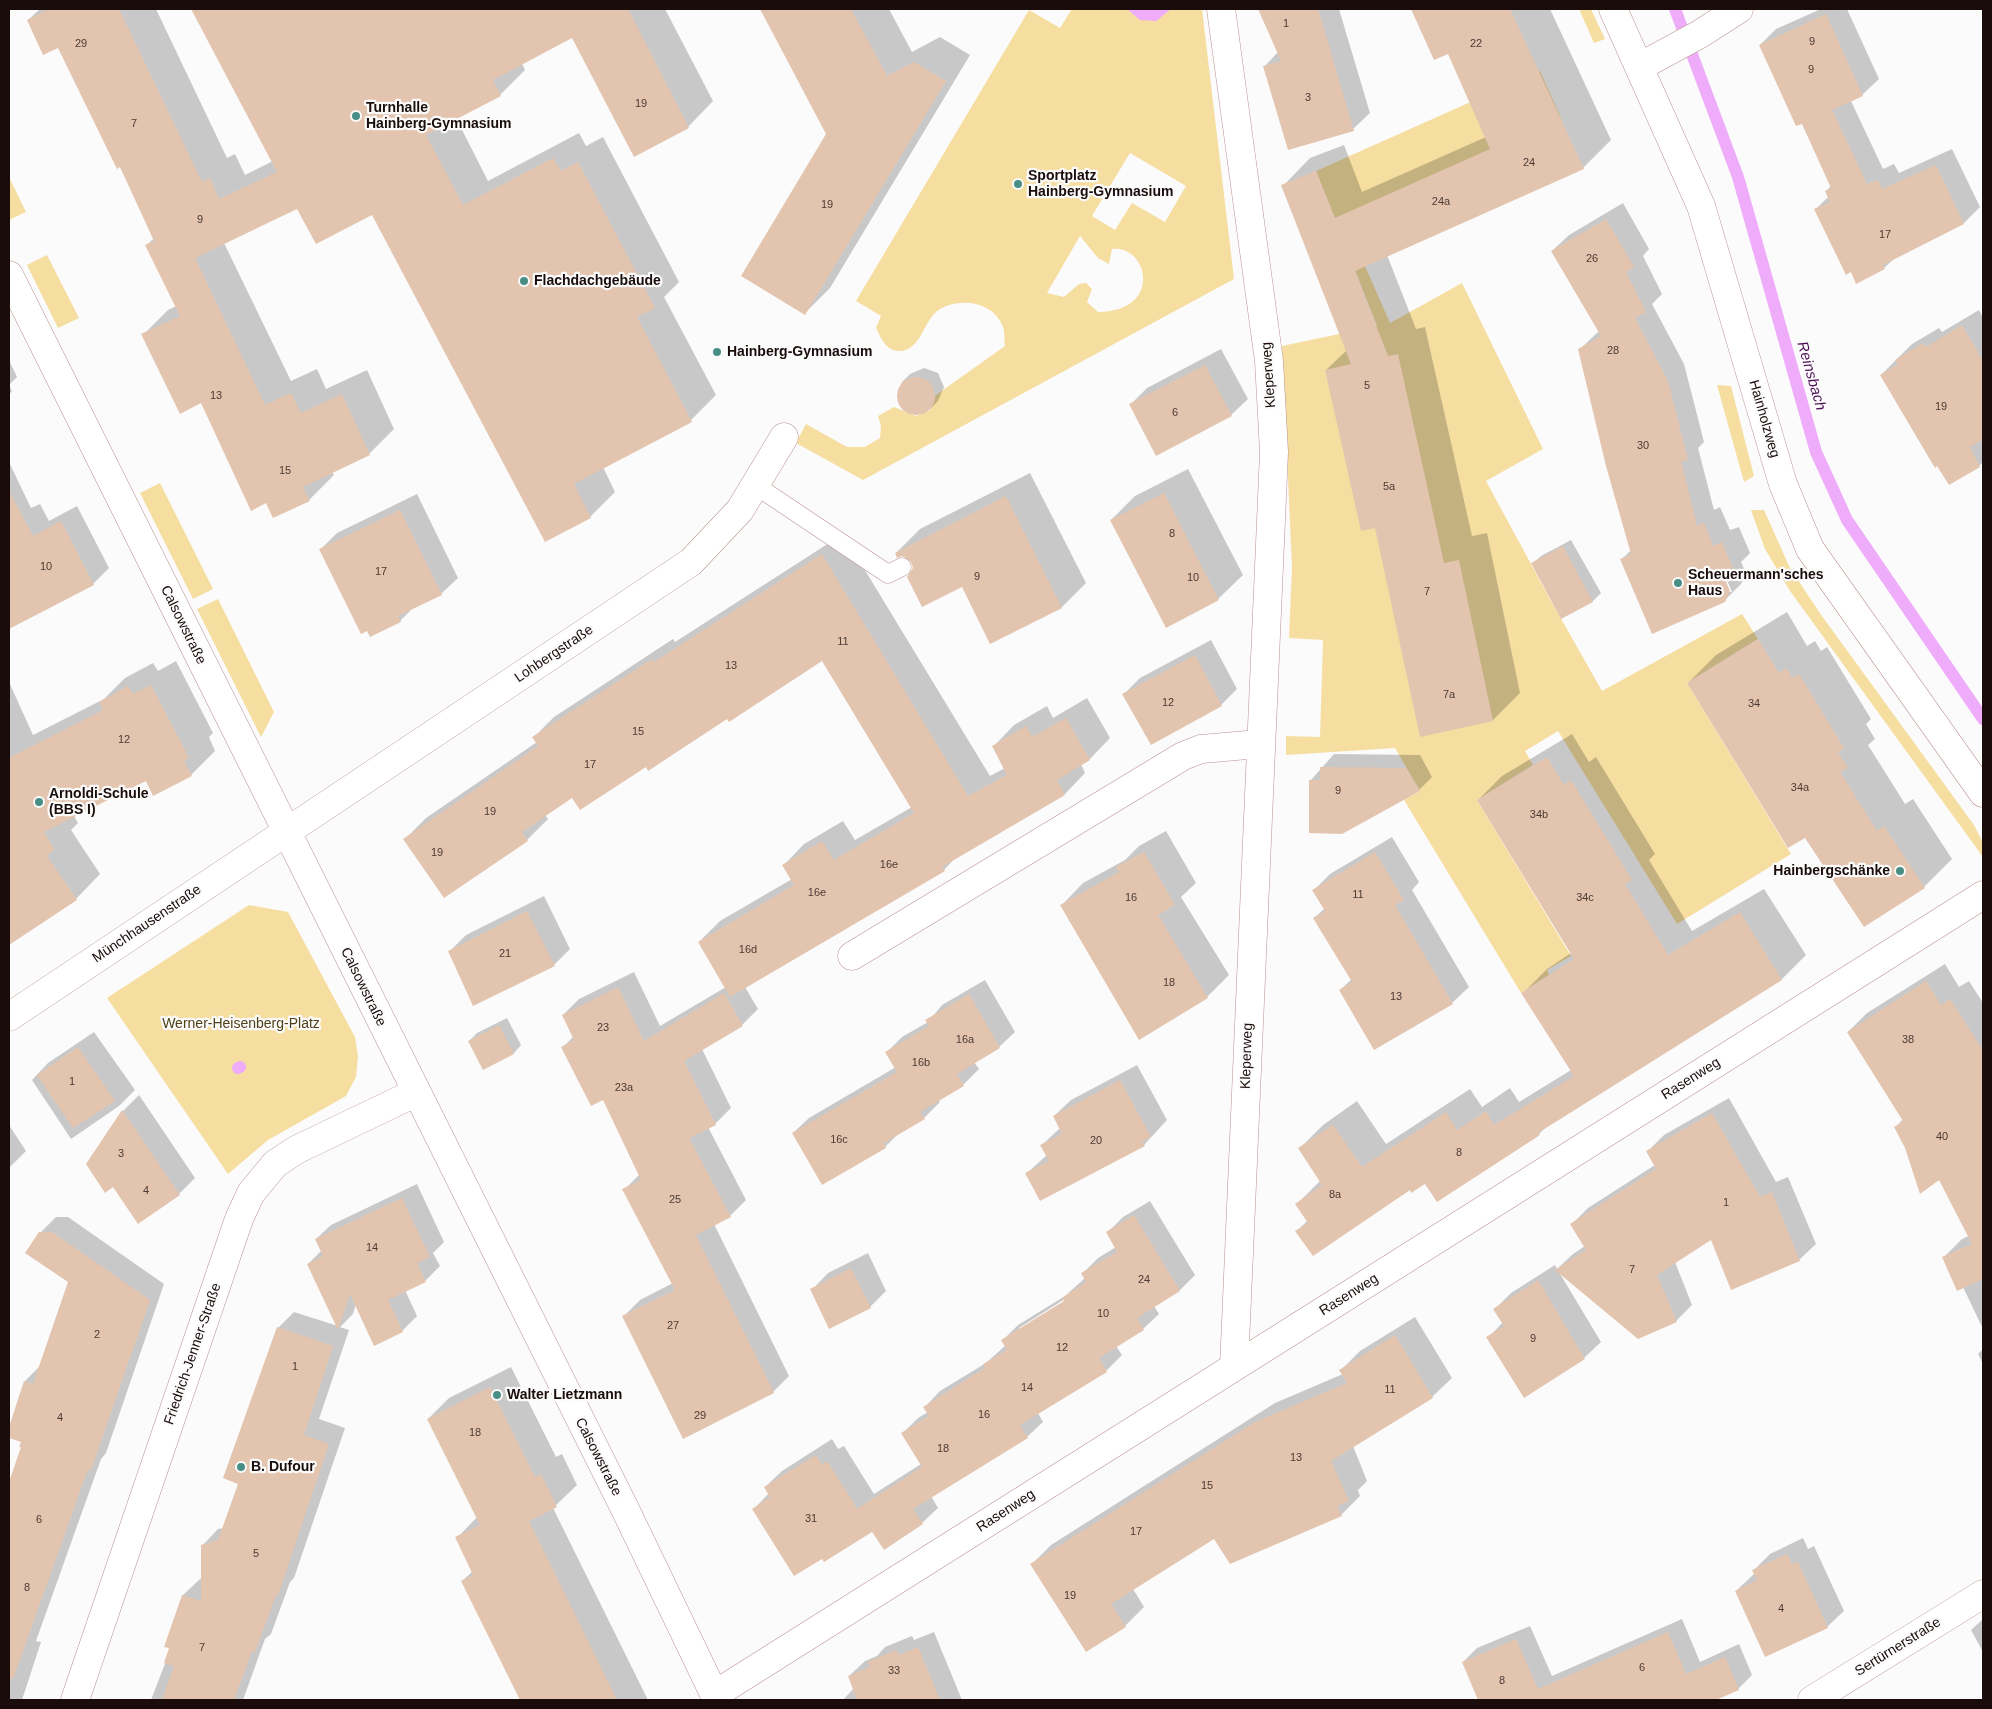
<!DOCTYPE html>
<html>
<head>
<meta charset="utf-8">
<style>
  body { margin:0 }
  #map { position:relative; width:1992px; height:1709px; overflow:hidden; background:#fbfbfb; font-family:Arial,sans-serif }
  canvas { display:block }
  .frame { position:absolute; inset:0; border:10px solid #190c0b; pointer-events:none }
</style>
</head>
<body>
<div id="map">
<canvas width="1992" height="1709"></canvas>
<div class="frame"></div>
</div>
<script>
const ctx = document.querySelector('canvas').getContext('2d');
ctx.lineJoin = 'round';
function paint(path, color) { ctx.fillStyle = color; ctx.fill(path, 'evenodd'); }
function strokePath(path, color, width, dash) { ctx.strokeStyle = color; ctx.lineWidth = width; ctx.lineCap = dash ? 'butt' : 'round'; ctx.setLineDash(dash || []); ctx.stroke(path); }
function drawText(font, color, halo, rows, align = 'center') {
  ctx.font = font + ' Arial,sans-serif'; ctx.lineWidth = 4.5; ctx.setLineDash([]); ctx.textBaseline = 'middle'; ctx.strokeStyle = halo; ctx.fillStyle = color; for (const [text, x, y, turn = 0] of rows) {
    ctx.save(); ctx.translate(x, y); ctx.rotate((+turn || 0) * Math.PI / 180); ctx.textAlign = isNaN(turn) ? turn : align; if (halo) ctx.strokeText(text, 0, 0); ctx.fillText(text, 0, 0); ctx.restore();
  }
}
const green = new Path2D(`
  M1072,9H1202L1234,279L863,480L796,443L806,424L847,447H865L880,438L881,426L878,416L894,407L916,416L930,410L936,395L1005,346C1004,340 1005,333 1003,327C994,302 961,297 940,309C923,319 922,351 899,351C886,351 881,338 876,328L881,316L856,301L1029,10L1060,28ZM1130,153L1186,186L1165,222L1132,203L1115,230L1092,216ZM1080,236L1098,258L1109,264L1112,249C1149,245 1163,312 1098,312L1087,302L1092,289L1086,283L1079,284L1064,297L1047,293Z
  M1579,9H1591L1605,39L1594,43Z
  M1540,71L1561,118L1386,196L1362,259L1390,323L1462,283L1543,449L1486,481L1551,601L1602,691L1742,614L1758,639L1687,683L1791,854L1677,924L1558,731L1525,751L1533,765L1477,800L1571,956L1547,970L1549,975L1521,993L1404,800L1420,791L1395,748L1286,755V736L1320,737L1323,640L1289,638L1292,567L1282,346L1377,326L1316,171Z
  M9,177L26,212L9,220Z
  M47,255L79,318L58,328L27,265Z
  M1717,385L1731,386L1754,476L1744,482Z
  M160,483L213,589L193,599L140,493Z
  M1751,510H1764L1789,566L1819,612L1974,825L1983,843V857L1790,591L1765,549Z
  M218,599L274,712L261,737L197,609Z
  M249,905L288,912L355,1037L358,1056L356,1077L346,1096L268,1140L228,1174L107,998Z`);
const water = new Path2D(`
  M1127,9H1171L1156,21L1140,20Z`);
const shadow = new Path2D(`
  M40,9H156L227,158L235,154L245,175L273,161L192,9H665L713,101L688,127L572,37L522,63L525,70L500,95L456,118L488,181L579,133L586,146L603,137L679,282L664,297L716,395L691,420L603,467L615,492L590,517L373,213L298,208L224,243L291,381L317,369L326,389L367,370L394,429L369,454L332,472L334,475L309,500L267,502L202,402L143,335L168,310L176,306L147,245L154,238L121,166L58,47L28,20Z
  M762,9H889L912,52L940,37L970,55L830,288L804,314L828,134Z
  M1268,9H1339L1370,113L1353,129L1264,67L1278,52L1262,15Z
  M1412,9H1550L1611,140L1583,168L1387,255L1416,329L1425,327L1472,536L1487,533L1520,693L1493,720L1376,527L1326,370L1347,350L1283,186L1310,158L1344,145L1362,192L1486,137L1449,53L1435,59Z
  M1821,9H1847L1879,79L1862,95L1851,101L1883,169L1894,164L1899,173L1952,149L1980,207L1964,223L1895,258L1884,268L1851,271L1816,209L1829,196L1826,191L1831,186L1802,122L1760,45L1776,29Z
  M1623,203L1649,249L1643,256L1662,294L1652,304L1684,364L1704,442L1698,448L1714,510L1720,507L1730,530L1739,527L1750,553L1741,562L1746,573L1741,584L1724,601L1621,560L1631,550L1580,349L1599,331L1552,251L1569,235ZM1722,569L1732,592H1729L1720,570Z
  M1979,310L1983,318V462L1979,466L1881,375L1912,344L1939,328L1942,332Z
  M1221,349L1248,399L1231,415L1130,405L1147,388Z
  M9,360L17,377L9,385L12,391L9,395Z
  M924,368L938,373L944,387L938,401L930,409L916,415L903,410L897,396L902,382L910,374Z
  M9,462L31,508L40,504L49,521L77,506L109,568L93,584L14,625L9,615Z
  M1188,469L1243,575L1218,599L1111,520L1135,496Z
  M1030,473L1086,583L1062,607L991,642L962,585L914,568L912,561L896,553L920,529Z
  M417,494L458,578L441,594L414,607L400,621L321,549L337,533Z
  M843,534L990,776L1005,768L994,746L1014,725L1047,706L1053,718L1087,698L1110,738L1090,759L1081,764L1085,773L1065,794L956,857L944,870L745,987L758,1009L742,1025L702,1049L731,1108L715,1124L708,1127L746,1200L730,1216L714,1224L789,1376L773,1392L624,1316L640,1300L673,1283L624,1190L640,1174L604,1098L563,1047L574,1036L563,1015L579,999L634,972L660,1026L726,987L699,942L720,921L792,879L784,865L804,844L843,821L855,840L912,807L822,660L646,765L572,796L545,815L548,819L527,840L405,839L426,818L537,742L534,737L554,717L673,639L675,642Z
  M1571,540L1601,593L1593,601L1561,617L1533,563L1541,556Z
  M1787,612L1807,646L1815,641L1821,651L1827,647L1871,719L1866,724L1875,739L1868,745L1905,804L1913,799L1952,859L1924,887L1805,836L1688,683L1716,655Z
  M1211,640L1237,689L1221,705L1124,694L1140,678Z
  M176,661L213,733L209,737L215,751L191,775L146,779L74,816L78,823L71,830L100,874L76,899L9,944V682L33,735L104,699L125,678L153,663L158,671Z
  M1572,734L1589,762L1596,757L1655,854L1649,860L1692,931L1764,889L1806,955L1781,980L1547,1126L1539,1134L1410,1188L1297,1231L1308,1220L1297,1204L1321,1180L1299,1149L1323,1125L1357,1101L1386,1144L1470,1089L1482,1107L1510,1088L1519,1102L1571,1070L1523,993L1547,969L1571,953L1478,800L1502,776Z
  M1334,754L1420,755L1432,777L1419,790L1310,781Z
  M1166,831L1196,883L1181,897L1229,975L1207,997L1062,905L1083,883L1125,860L1139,846Z
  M1392,837L1419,882L1412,890L1469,987L1452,1003L1340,990L1352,979L1314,918L1325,908L1314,890L1330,874Z
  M544,896L570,949L554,965L450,951L466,935Z
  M1945,964L1959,987L1969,981L1983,1003V1329L1963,1287L1944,1257L1962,1239L1969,1236L1940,1178L1907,1148L1896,1127L1903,1119L1848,1032L1867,1013Z
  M985,980L1015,1032L999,1047L974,1062L979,1069L963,1085L938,1100L940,1102L924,1118L900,1132L885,1147L793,1133L809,1118L896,1067L887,1052L902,1037L928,1022L942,1005Z
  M507,1018L521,1045L514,1053L483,1069L469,1041L477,1033Z
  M94,1032L135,1090L119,1106L71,1139L32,1080L48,1063Z
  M1137,1065L1167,1120L1144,1145L1027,1173L1047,1155L1042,1145L1060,1128L1054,1116L1071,1100Z
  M139,1095L195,1178L179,1194L113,1186L87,1164L123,1111Z
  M1729,1098L1776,1182L1788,1177L1816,1244L1799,1260L1711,1238L1675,1262L1692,1305L1676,1321L1559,1272L1601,1342L1584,1358L1488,1338L1503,1322L1495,1309L1511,1293L1555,1265L1557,1269L1573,1254L1585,1246L1572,1224L1588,1208L1655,1165L1648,1151L1664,1135Z
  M9,1125L26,1151L9,1168Z
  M417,1184L444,1242L433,1253L440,1266L425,1281L405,1290L417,1316L402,1331L356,1304L353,1314L340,1327L349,1330L319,1419L345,1428L294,1578L290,1582L271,1634L265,1639L243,1700H151L171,1648L165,1646L183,1595L200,1579L202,1580V1546L218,1529L224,1528L239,1483L278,1328L294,1312L338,1326L308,1264L322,1250L316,1239L331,1225Z
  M1150,1201L1195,1275L1180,1290L1154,1306L1159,1314L1143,1329L1116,1346L1122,1355L1106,1371L1038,1413L1043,1422L1027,1437L931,1496L938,1508L922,1523L884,1548L873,1530L754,1509L769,1493L765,1487L782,1471L832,1439L838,1449L844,1446L874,1494L921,1464L902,1434L918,1418L928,1412L925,1407L940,1391L986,1363L1006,1345L1002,1341L1018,1325L1065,1296L1085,1278L1083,1273L1098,1258L1116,1247L1107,1233L1123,1217ZM1068,1297L1070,1299L1019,1331V1328Z
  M56,1217H68L164,1284L106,1453L101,1459L36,1641L41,1642L22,1700H9V1486L22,1447V1441L9,1437V1431L25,1381L41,1365L69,1282L40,1233Z
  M868,1253L886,1291L870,1307L812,1290L828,1273Z
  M1415,1317L1452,1378L1432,1397L1353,1446L1367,1481L1358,1490L1360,1496L1341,1515L1215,1537L1133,1589L1144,1607L1125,1626L1032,1564L1051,1545L1275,1403L1343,1374L1341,1370L1360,1351Z
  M1983,1349V1364L1978,1354Z
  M511,1367L556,1457L562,1454L577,1485L553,1508L648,1700H521L462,1581L473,1571L457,1538L477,1517L428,1419L449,1398Z
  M1803,1538L1808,1549L1814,1546L1844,1611L1827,1627L1736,1591L1755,1573L1754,1570L1770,1554Z
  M1682,1619L1700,1662L1739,1644L1752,1675L1738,1689L1713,1700H1698L1696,1694L1680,1700H1479L1463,1662L1477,1648L1530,1626L1552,1676Z
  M1983,1619V1652L1971,1630Z
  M934,1632L962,1700H843L854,1688L849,1676L865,1661L877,1656L885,1647L912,1636L914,1640Z`);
const stream = new Path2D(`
  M1675,9L1738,177L1816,452L1847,520L1983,719
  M238,1068L240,1067`);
const building = new Path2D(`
  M49,9H119L202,182L210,178L219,199L277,172L191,9H628L689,128L634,157L572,38L493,80L501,96L426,135L463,205L553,158L561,171L578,162L655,308L637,317L692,422L574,484L591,518L545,542L372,215L316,244L297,209L195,258L265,405L291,393L301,413L342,394L370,455L303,487L310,501L273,518L266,503L251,511L201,403L180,414L141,334L180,316L145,245L154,241L120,167L117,169L58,48L43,55L27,20Z
  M760,9H851L887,76L914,62L946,81L805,315L741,276L826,134Z
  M1258,9H1318L1354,131L1288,150L1263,66L1281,61Z
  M1411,9H1510L1584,169L1355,271L1388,356L1398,354L1444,563L1459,560L1493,721L1420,737L1375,528L1361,531L1325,370L1351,364L1281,185L1316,171L1335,218L1490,149L1448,54L1434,60Z
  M1826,14L1863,96L1832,110L1867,184L1878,180L1882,189L1936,165L1964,224L1883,265L1885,269L1856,284L1851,272L1846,275L1814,209L1830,202L1825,191L1831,188L1802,124L1796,126L1759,45Z
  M1606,219L1634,267L1626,272L1646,312L1635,318L1668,381L1688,460L1681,461L1697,526L1704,523L1713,546L1722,542L1734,571L1723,575L1730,591L1725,602L1652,634L1620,559L1631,554L1606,466L1578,349L1601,336L1551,251Z
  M1962,325L1983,361V439L1970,447L1980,467L1949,485L1937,466L1935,468L1880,375L1898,364L1895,360L1923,343L1926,347Z
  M1205,365L1232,416L1156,456L1129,404Z
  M897 396a19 19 0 1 1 38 0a19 19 0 1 1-38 0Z
  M9,491L33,536L61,521L94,585L9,629Z
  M1164,493L1219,600L1166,628L1110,520Z
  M1006,496L1062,608L990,644L962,587L922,607L907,577L913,568L911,562L903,556L897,558L895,553Z
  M400,510L442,595L398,616L401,622L370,637L367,631L361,634L319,549Z
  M1563,546L1593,602L1561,619L1531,563Z
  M822,554L968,796L1007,775L992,746L1026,726L1032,737L1066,718L1090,760L1057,780L1065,795L942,867L945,871L730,997L698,942L794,885L782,865L822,841L834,860L914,813L822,661L729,722L727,719L648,771L646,767L580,810L572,798L522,832L528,841L444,898L403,839L538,746L532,737L652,659L654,662Z
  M1758,639L1779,673L1787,668L1792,678L1799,674L1844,748L1838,752L1848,768L1840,772L1877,831L1884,826L1925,888L1864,927L1805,838L1788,848L1687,683Z
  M1195,655L1222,706L1151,745L1122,694Z
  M151,685L189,758L184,761L192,776L153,796L146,781L44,832L54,849L47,856L77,900L9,945V758L103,710L99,702L128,686L133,694Z
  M1547,757L1564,785L1571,780L1632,880L1625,884L1668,955L1740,912L1782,980L1538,1133L1540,1135L1437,1202L1425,1184L1411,1193L1410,1190L1313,1256L1295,1231L1308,1223L1295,1204L1322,1185L1298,1148L1333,1125L1362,1167L1446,1112L1457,1130L1486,1111L1494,1125L1574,1076L1521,993L1574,959L1477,800Z
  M1320,767L1406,768L1420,791L1342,834L1309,833V780H1320Z
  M1144,852L1175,905L1158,915L1208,998L1139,1040L1060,905L1119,872L1116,867Z
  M1375,852L1404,900L1395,905L1453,1004L1374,1050L1339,990L1352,982L1313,918L1325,911L1312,890Z
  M527,911L555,966L473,1006L448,951Z
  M1926,981L1941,1005L1950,999L1983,1050V1279L1957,1291L1942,1257L1972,1244L1939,1180L1920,1194L1905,1148L1894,1127L1903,1121L1847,1032Z
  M618,987L644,1041L724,993L743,1026L684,1061L716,1125L689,1138L731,1217L696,1235L774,1393L683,1439L622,1316L675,1290L622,1189L641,1180L603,1100L591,1106L561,1047L574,1040L562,1015Z
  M969,994L1000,1048L957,1074L964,1086L920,1112L925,1119L884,1143L886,1148L822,1185L792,1133L897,1072L885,1052L929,1026L925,1020Z
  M499,1025L514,1054L483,1070L468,1041Z
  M78,1047L115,1101L73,1128L37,1075Z
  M1120,1080L1151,1137L1142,1142L1145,1146L1040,1201L1025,1173L1049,1161L1040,1145L1062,1134L1053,1116Z
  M122,1110L180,1195L138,1224L113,1187L105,1193L86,1164Z
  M1712,1113L1760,1197L1772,1192L1800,1261L1731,1290L1711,1240L1657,1275L1677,1322L1638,1339L1555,1270L1586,1250L1570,1224L1656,1169L1646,1151Z
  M402,1198L430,1257L417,1263L426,1282L388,1300L403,1332L374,1346L350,1294L338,1330L307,1264L323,1256L315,1239Z
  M1134,1215L1180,1291L1137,1318L1144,1330L1099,1358L1107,1372L1020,1425L1028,1438L913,1509L923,1524L884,1550L857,1509L922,1467L901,1433L929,1416L923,1407L985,1368L983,1364L1007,1350L1001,1340L1064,1301L1062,1298L1086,1282L1081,1273L1117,1252L1106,1232Z
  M39,1232H52L150,1300L91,1470L88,1469L13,1679L9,1678V1482L21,1447H19L21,1442L9,1438V1427L24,1381L33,1384L68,1282L25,1253Z
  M851,1268L871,1308L829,1329L810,1289Z
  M1538,1280L1585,1359L1524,1398L1486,1337L1504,1326L1493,1309Z
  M277,1327L333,1346L304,1435L329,1444L278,1595H276L255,1652L252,1651L234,1700H162L174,1666L164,1663L169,1648L164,1647L182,1595L201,1601V1545L218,1540L238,1484L223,1478Z
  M1395,1335L1433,1398L1331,1461L1349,1501L1337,1506L1342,1516L1230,1564L1214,1539L1111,1604L1126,1627L1086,1652L1030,1564L1255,1422L1347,1383L1339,1370Z
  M490,1387L535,1477L541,1474L557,1507L529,1521L617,1700H520L461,1581L473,1575L455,1537L480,1525L427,1419Z
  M816,1455L822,1465L827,1461L872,1532L824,1562L822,1559L794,1576L752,1509L770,1497L764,1487Z
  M1787,1554L1792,1564L1798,1562L1828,1628L1765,1657L1735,1591L1757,1580L1752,1570Z
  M1668,1632L1686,1674L1725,1657L1739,1690L1716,1700H1478L1462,1662L1516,1639L1538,1689Z
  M918,1647L940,1700H857L848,1676L870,1667L868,1662L896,1650L899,1655Z`);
const service = new Path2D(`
  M755,485L888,574L902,567`);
const minor = new Path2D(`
  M1221,9L1269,361L1274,452L1234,1367
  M1613,9L1701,206L1783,484L1810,549L1983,793
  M1641,66L1700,34L1739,9
  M9,275L625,1509L717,1700
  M852,956L1183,756L1201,749L1259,744
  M9,1017L691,562L740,510L784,437
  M714,1695L1983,895
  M75,1700L239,1219L251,1193L275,1164L296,1150L415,1093
  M1812,1700L1983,1594`);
const markers = [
  [356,116,5,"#488e85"],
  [1018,184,5,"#488e85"],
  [524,281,5,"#488e85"],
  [717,352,5,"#488e85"],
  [1678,583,5,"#488e85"],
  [39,802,5,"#488e85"],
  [1900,871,5,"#488e85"],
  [497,1395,5,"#488e85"],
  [241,1467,5,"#488e85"]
];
const numberNames = [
  ["1",1286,24],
  ["9",1812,42],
  ["29",81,44],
  ["22",1476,44],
  ["9",1811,70],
  ["3",1308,98],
  ["19",641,104],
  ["7",134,124],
  ["24",1529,163],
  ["24a",1441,202],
  ["19",827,205],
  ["9",200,220],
  ["17",1885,235],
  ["26",1592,259],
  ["28",1613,351],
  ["5",1367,386],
  ["13",216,396],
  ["19",1941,407],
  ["6",1175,413],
  ["30",1643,446],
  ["15",285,471],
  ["5a",1389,487],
  ["8",1172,534],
  ["10",46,567],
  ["17",381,572],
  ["9",977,577],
  ["10",1193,578],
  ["7",1427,592],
  ["11",843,642],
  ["13",731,666],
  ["7a",1449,695],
  ["12",1168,703],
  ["34",1754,704],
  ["15",638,732],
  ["12",124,740],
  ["17",590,765],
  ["34a",1800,788],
  ["9",1338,791],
  ["19",490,812],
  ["34b",1539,815],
  ["19",437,853],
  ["16e",889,865],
  ["16e",817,893],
  ["11",1358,895],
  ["16",1131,898],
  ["34c",1585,898],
  ["16d",748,950],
  ["21",505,954],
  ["18",1169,983],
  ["13",1396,997],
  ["23",603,1028],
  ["16a",965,1040],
  ["38",1908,1040],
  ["16b",921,1063],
  ["1",72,1082],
  ["23a",624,1088],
  ["40",1942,1137],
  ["16c",839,1140],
  ["20",1096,1141],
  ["8",1459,1153],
  ["3",121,1154],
  ["4",146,1191],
  ["8a",1335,1195],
  ["25",675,1200],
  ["1",1726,1203],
  ["14",372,1248],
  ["7",1632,1270],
  ["24",1144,1280],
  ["10",1103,1314],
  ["27",673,1326],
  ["2",97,1335],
  ["9",1533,1339],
  ["12",1062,1348],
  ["1",295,1367],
  ["14",1027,1388],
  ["11",1390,1390],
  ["16",984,1415],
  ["29",700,1416],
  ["4",60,1418],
  ["18",475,1433],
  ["18",943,1449],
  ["13",1296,1458],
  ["15",1207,1486],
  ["31",811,1519],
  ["6",39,1520],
  ["17",1136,1532],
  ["5",256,1554],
  ["8",27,1588],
  ["19",1070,1596],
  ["4",1781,1609],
  ["7",202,1648],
  ["6",1642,1668],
  ["33",894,1671],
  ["8",1502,1681]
];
const poiNames = [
  ["Turnhalle",366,108],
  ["Hainberg-Gymnasium",366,124],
  ["Sportplatz",1028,176],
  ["Hainberg-Gymnasium",1028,192],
  ["Flachdachgebäude",534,281],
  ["Hainberg-Gymnasium",727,352],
  ["Scheuermann'sches",1688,575],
  ["Haus",1688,591],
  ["Arnoldi-Schule",49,794],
  ["(BBS I)",49,810],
  ["Hainbergschänke",1890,871,"right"],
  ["Walter Lietzmann",507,1395],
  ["B. Dufour",251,1467]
];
const streetNames = [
  ["Kleperweg",1269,375,-94],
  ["Hainholzweg",1764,419,74],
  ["Calsowstraße",183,625,64],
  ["Lohbergstraße",554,654,-34],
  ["Münchhausenstraße",147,924,-34],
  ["Calsowstraße",363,987,64],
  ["Kleperweg",1247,1056,-88],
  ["Rasenweg",1691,1079,-32],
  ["Rasenweg",1349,1295,-32],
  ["Friedrich-Jenner-Straße",193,1354,-71],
  ["Calsowstraße",598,1457,63],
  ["Rasenweg",1006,1511,-33],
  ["Sertürnerstraße",1898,1647,-32]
];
const parkNames = [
  ["Werner-Heisenberg-Platz",241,1024]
];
const waterNames = [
  ["Reinsbach",1811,376,74]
];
paint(green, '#f6dea1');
paint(water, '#efacfa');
paint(shadow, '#0003');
strokePath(stream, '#efacfa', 12);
paint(building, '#e3c4ae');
strokePath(service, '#b9938f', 19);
strokePath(minor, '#b9938f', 29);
strokePath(service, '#fff', 18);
strokePath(minor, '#fff', 28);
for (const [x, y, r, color] of markers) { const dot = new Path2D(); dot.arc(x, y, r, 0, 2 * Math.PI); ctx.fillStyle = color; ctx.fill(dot); strokePath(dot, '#fbfbfb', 2); }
drawText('11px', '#4c3a34', null, numberNames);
drawText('bold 14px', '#190c0b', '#fbfbfb', poiNames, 'left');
drawText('14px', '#190c0b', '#fbfbfb', streetNames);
drawText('14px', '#4f3f15', '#fbfbfb', parkNames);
drawText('italic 15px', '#4d1156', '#fbfbfb', waterNames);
</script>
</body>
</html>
